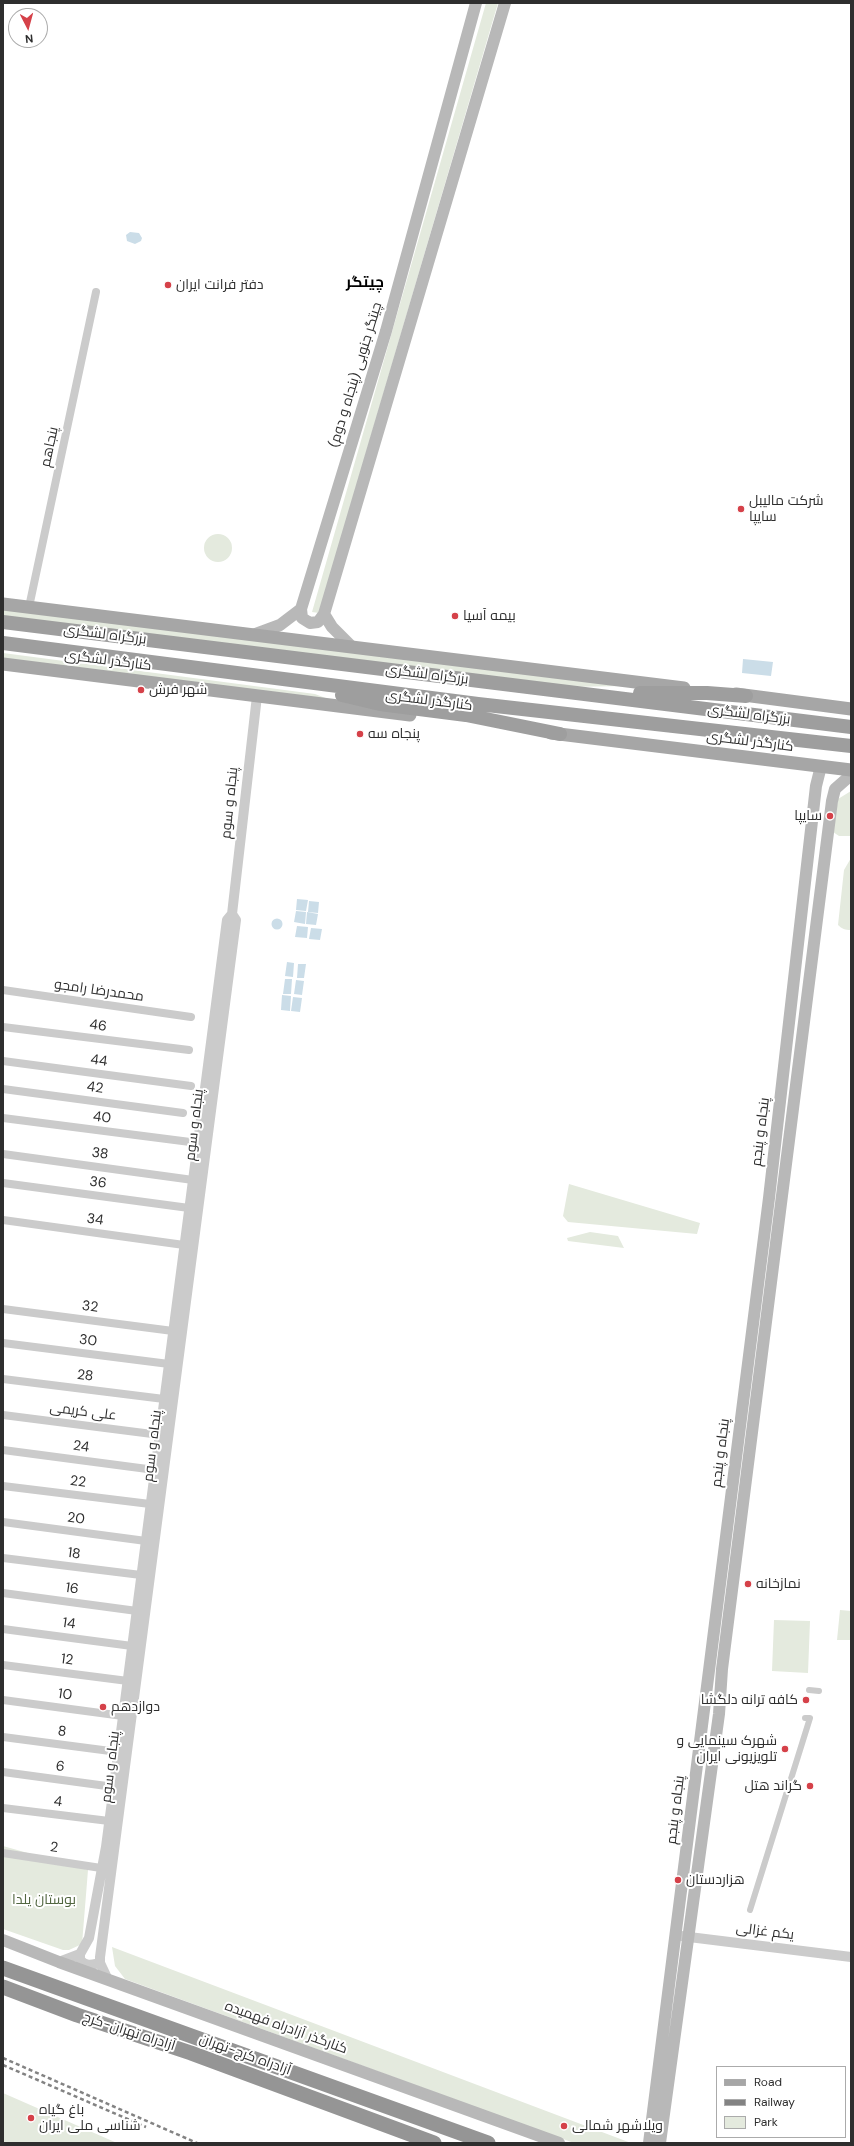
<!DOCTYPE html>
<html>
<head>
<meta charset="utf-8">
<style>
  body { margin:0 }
  #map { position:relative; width:854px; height:2146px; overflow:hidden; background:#fff; font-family:"DM Sans",sans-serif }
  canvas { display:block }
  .frame { position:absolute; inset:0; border:4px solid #2e2e2e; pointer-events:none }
  .legend { position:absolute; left:716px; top:2066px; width:130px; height:72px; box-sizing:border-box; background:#fff; border:1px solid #ababab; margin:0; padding:5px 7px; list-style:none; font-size:12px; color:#2e2e2e }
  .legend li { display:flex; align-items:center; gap:8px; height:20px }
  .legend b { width:20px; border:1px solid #ababab }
  .north { position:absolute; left:8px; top:8px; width:40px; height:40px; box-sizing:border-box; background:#fff; border:1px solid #ababab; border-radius:50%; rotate:174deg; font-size:11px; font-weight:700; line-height:16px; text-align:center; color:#2e2e2e }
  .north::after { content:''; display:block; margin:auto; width:14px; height:18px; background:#d54149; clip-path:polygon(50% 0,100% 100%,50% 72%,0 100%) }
</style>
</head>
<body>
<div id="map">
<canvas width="854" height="2146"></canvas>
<div class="frame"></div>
<ul class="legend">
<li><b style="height:5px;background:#a6a6a6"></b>Road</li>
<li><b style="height:5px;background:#838383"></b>Railway</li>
<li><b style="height:11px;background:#e4eade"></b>Park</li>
</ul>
<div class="north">N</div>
</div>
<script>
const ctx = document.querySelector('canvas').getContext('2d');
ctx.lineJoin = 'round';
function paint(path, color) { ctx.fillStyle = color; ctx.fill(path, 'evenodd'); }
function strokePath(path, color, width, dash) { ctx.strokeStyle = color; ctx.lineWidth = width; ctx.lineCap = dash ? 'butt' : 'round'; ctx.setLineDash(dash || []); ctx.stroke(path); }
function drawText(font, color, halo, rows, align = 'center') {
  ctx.font = font + ' "DM Sans",Cairo,sans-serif'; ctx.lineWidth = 4; ctx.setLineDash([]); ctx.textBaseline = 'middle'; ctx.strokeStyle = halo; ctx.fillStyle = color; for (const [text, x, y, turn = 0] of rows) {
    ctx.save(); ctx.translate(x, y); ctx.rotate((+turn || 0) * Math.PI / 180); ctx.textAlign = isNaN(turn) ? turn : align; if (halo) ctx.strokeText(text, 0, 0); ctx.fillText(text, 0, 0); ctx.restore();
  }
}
const green = new Path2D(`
  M486,3H498L319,613L312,612Z
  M204 548a14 14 0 1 1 28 0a14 14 0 1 1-28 0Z
  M3,609L627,686L565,687L3,617Z
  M3,653L315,694L336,702L3,660Z
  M851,791V836H839L833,832L838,799Z
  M851,858V930C845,930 842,929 838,925L844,870Z
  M569,1184L700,1223L697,1234L568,1222L563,1216Z
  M590,1232L618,1236L624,1248L568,1241L567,1238Z
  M840,1610L851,1611V1640H837Z
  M774,1620L810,1621L808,1673L772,1671Z
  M3,1846L88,1870L82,1944L69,1950H63L3,1929Z
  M112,1947L631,2143H574L125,1979L115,1966Z
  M3,2093L117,2143H3Z`);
const water = new Path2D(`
  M130,232L139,233L142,238L141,241L135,244L127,241L126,235Z
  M743,659L773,662L771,676L742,673Z
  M297,899L308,900L306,911L296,910Z
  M309,901L319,902L318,913L308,912Z
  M296,911L306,912L305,924L294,922Z
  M307,912L318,914L316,925L306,924Z
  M271.5 924a5.5 5.5 0 1 1 11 0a5.5 5.5 0 1 1-11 0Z
  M297,926L308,927L307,938L295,937Z
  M311,928L322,929L320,940L309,939Z
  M287,962L294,963L293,977L285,976Z
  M298,964H306L304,978H297Z
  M285,979H292L291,994H283Z
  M296,980L304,981L302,995L294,994Z
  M282,995L291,996L290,1011L281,1010Z
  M293,997L302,998L300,1012L291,1011Z`);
const pedestrian = new Path2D(`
  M809,1690L819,1691
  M750,1910L810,1718H805`);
const minor = new Path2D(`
  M29,607L96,292
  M3,990L191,1017
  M3,1027L189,1050
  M3,1061L191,1086
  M3,1089L183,1113
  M3,1118L198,1143
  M3,1154L193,1180
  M3,1183L189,1208
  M3,1220L184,1245
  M3,1309L173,1331
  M3,1343L169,1364
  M3,1379L164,1399
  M3,1415L160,1435
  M3,1450L155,1470
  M3,1486L150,1504
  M3,1522L146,1541
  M3,1558L141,1575
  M3,1593L137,1611
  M3,1629L132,1646
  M3,1665L128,1681
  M3,1700L123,1716
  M3,1737L118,1752
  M3,1772L114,1787
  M3,1808L109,1821
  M3,1853L101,1868`);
const tertiary = new Path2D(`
  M681,1936L851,1957
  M80,1954V1960C87,1967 91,1965 100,1963
  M59,1962L80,1954L89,1938L106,1847L227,920L232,914L257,696
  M108,1980L100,1963V1957L236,920L232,914`);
const secondary = new Path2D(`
  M301,609L302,618L310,623L318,622L324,614L505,3
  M324,614L332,627L352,647
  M253,635L280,625L301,609L386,331L476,3
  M3,1940L59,1962L559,2143
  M649,2143L769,1198L816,786L821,766
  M660,2143L719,1714L722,1669L832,801L835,789L851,775`);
const primary = new Path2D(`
  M3,604L684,688
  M3,664L410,715
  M736,694L851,709
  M551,733L851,770`);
const trunk = new Path2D(`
  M3,622L851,727
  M3,643L478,704L851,746
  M640,693H707L746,696
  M342,695L380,704L466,715L560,734`);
const motorway = new Path2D(`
  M3,1968L488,2143
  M3,1987L77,2015L191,2053L434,2143`);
const rail = new Path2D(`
  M3,2058L197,2143
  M3,2065L146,2127`);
const markers = [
  [168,285,4,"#d54149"],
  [741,509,4,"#d54149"],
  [455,616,4,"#d54149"],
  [141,690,4,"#d54149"],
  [360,734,4,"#d54149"],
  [830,816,4,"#d54149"],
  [748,1584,4,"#d54149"],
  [806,1700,4,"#d54149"],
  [103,1707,4,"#d54149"],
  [785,1749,4,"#d54149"],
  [810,1786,4,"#d54149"],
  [678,1880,4,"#d54149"],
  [31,2118,4,"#d54149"],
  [564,2126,4,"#d54149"]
];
const poiNames = [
  ["دفتر فرانت ایران",176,285],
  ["شرکت مالیبل",749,501],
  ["سایپا",749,517],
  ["بیمه آسیا",463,616],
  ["شهر فرش",149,690],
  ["پنجاه سه",368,734],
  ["سایپا",822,816,"right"],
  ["نمازخانه",756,1584],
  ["کافه ترانه دلگشا",798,1700,"right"],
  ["دوازدهم",111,1707],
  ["شهرک سینمایی و",777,1741,"right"],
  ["تلویزیونی ایران",777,1757,"right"],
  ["گراند هتل",802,1786,"right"],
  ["هزاردستان",686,1880],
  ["باغ گیاه‌",39,2110],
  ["شناسی ملی ایران",39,2126],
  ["ویلاشهر شمالی",572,2126]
];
const streetNames = [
  ["چیتگر جنوبی (پنجاه و دوم)",356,375,-73],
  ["پنجاهم",50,447,-78],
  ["بزرگراه لشگری",105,635,7],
  ["کنارگذر لشگری",108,661,7],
  ["بزرگراه لشگری",427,675,7],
  ["کنارگذر لشگری",429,701,7],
  ["بزرگراه لشگری",749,715,7],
  ["کنارگذر لشگری",750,742,7],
  ["پنجاه و سوم",230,803,-84],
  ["محمدرضا رامجو",99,991,8],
  ["46",98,1026,7],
  ["44",99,1061,7],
  ["42",95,1088,8],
  ["40",102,1118,7],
  ["پنجاه و سوم",195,1125,-83],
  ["پنجاه و پنجم",761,1132,-83],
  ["38",100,1154,8],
  ["36",98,1183,8],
  ["34",95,1220,8],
  ["32",90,1307,7],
  ["30",88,1341,7],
  ["28",85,1376,7],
  ["علی کریمی",83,1412,7],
  ["پنجاه و سوم",153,1446,-83],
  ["24",81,1447,8],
  ["پنجاه و پنجم",721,1453,-83],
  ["22",78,1482,7],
  ["20",76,1519,7],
  ["18",74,1554,7],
  ["16",72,1589,8],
  ["14",69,1624,8],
  ["12",67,1660,7],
  ["10",65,1695,8],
  ["8",62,1732,8],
  ["6",60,1767,8],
  ["پنجاه و سوم",111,1767,-83],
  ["4",58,1802,7],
  ["پنجاه و پنجم",676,1810,-83],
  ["2",54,1848,8],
  ["یکم غزالی",765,1932,7],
  ["کنارگذر آزادراه فهمیده",286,2028,20],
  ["آزادراه تهران-کرج",129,2032,18],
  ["آزادراه کرج-تهران",245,2055,20]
];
const parkNames = [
  ["بوستان یلدا",44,1900]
];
const neighbourhoodNames = [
  ["چیتگر",365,283]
];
paint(green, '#e4eade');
paint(water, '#cbdde8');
strokePath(pedestrian, '#cbcbcb', 6);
strokePath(minor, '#cbcbcb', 8);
strokePath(tertiary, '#cbcbcb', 10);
strokePath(secondary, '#b8b8b8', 12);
strokePath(primary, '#a6a6a6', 13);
strokePath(trunk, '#9e9e9e', 14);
strokePath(motorway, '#959595', 15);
strokePath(rail, '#838383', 2.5, [4, 3]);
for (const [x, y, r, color] of markers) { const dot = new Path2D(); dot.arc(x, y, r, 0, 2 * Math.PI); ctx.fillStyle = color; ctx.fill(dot); strokePath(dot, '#fff', 1.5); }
drawText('14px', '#2e2e2e', '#fff', poiNames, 'left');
drawText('14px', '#2e2e2e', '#fff', streetNames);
drawText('14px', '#516640', '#fff', parkNames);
drawText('bold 15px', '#000', '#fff', neighbourhoodNames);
</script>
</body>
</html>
